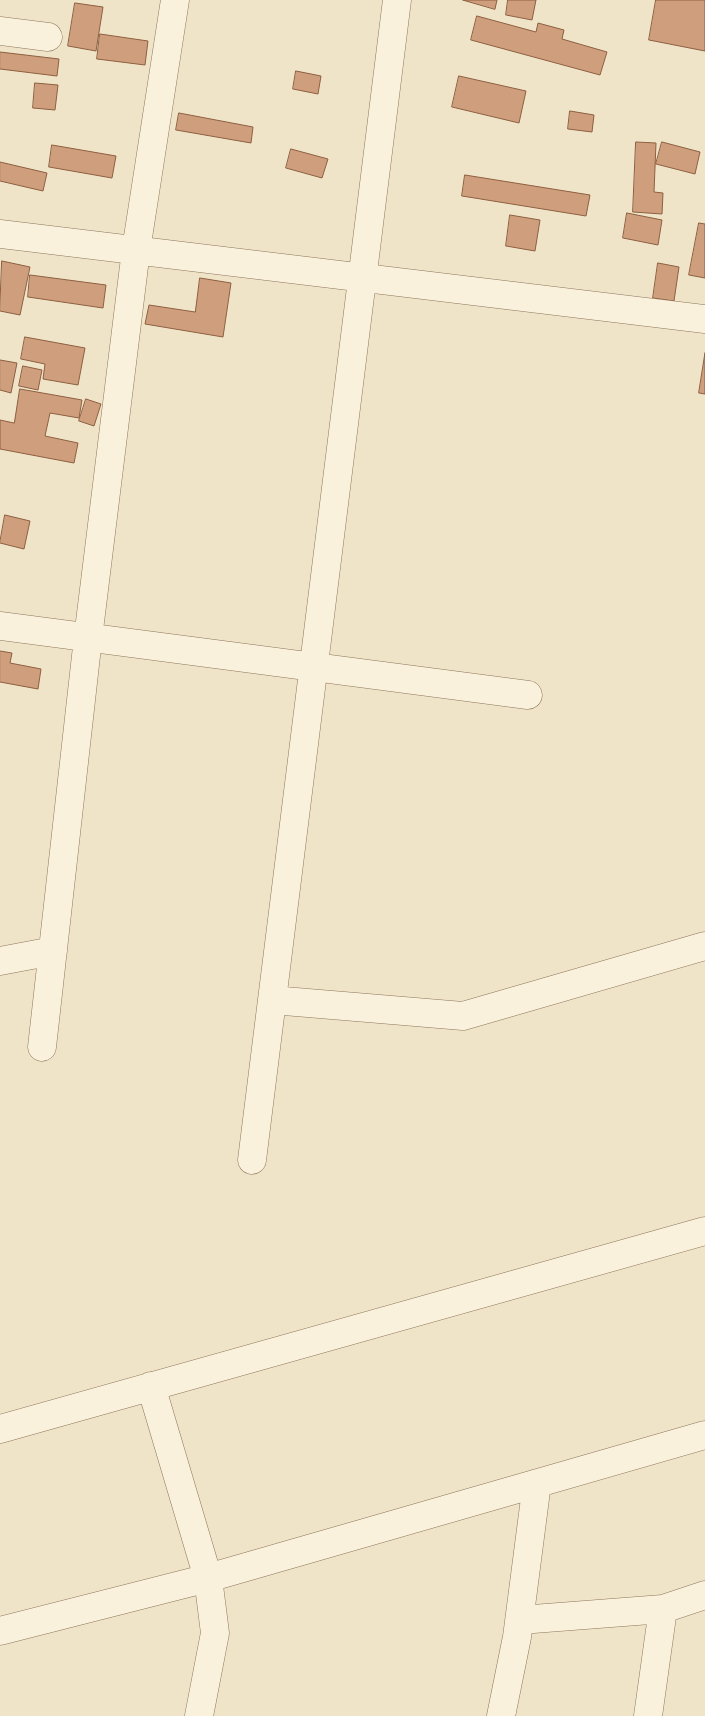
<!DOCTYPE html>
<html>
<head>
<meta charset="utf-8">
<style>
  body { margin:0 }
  canvas { display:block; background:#f0e4c8 }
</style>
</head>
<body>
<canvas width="705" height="1716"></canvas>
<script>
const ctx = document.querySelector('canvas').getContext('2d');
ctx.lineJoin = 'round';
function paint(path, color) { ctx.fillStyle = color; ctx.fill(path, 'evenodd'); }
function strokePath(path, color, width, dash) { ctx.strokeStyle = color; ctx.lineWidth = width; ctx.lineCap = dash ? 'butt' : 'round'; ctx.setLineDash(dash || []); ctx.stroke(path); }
const building = new Path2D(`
  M463,0H497L495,9Z
  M508,0H536L532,20L506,15Z
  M656,0H705V51L649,40Z
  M75,3L103,7L96,51L68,46Z
  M477,16L536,32L538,23L564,30L562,39L607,52L600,75L471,40Z
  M100,34L148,41L145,65L97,59Z
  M0,52L59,59L57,76L0,69Z
  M296,71L321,76L318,94L293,89Z
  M459,76L526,91L519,123L452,107Z
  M35,83L58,85L55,110L33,108Z
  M570,111L594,115L592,132L568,129Z
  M179,113L253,127L251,143L176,130Z
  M636,142L656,143L654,192L663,193L662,214L633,212Z
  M662,142L700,152L695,174L656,164Z
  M52,145L116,156L112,178L49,167Z
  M291,149L328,159L322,178L286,168Z
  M0,162L47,173L43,191L0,181Z
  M465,175L590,195L586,216L462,196Z
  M627,213L662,220L658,245L623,238Z
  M510,215L540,220L535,251L506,246Z
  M699,223L705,224V278L689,275Z
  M2,261L30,267L20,315L0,311Z
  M658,263L679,267L674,301L653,298Z
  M30,275L106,285L103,308L28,297Z
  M200,278L231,283L223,337L145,324L149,305L195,312Z
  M25,337L85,348L78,385L43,379L45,364L21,359Z
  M705,353V394L699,393Z
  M0,360L17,363L11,393L0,390Z
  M23,366L42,370L38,390L19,386Z
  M20,389L82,400L79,418L50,413L45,436L78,443L74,463L0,449V420L14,423Z
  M86,399L101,404L94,426L79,421Z
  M5,515L30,521L24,549L0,543Z
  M0,651L12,653L10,663L41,669L38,689L0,682Z`);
const street = new Path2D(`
  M0,31L48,37
  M0,234L705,319
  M0,626L528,695
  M0,961L53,951
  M272,1000L463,1016L705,946
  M42,1047L88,638L136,250L175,0
  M252,1160L397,0
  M151,1386L208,1578L215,1633L199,1716
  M0,1429L705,1231
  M520,1620L663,1609L705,1595
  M0,1631L208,1578L705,1435
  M501,1716L517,1637L537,1483
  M648,1716L663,1609`);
paint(building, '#cf9f7d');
strokePath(building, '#8d5f41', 1);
strokePath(street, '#8d765c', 29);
strokePath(street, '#faf1dc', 28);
</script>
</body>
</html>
